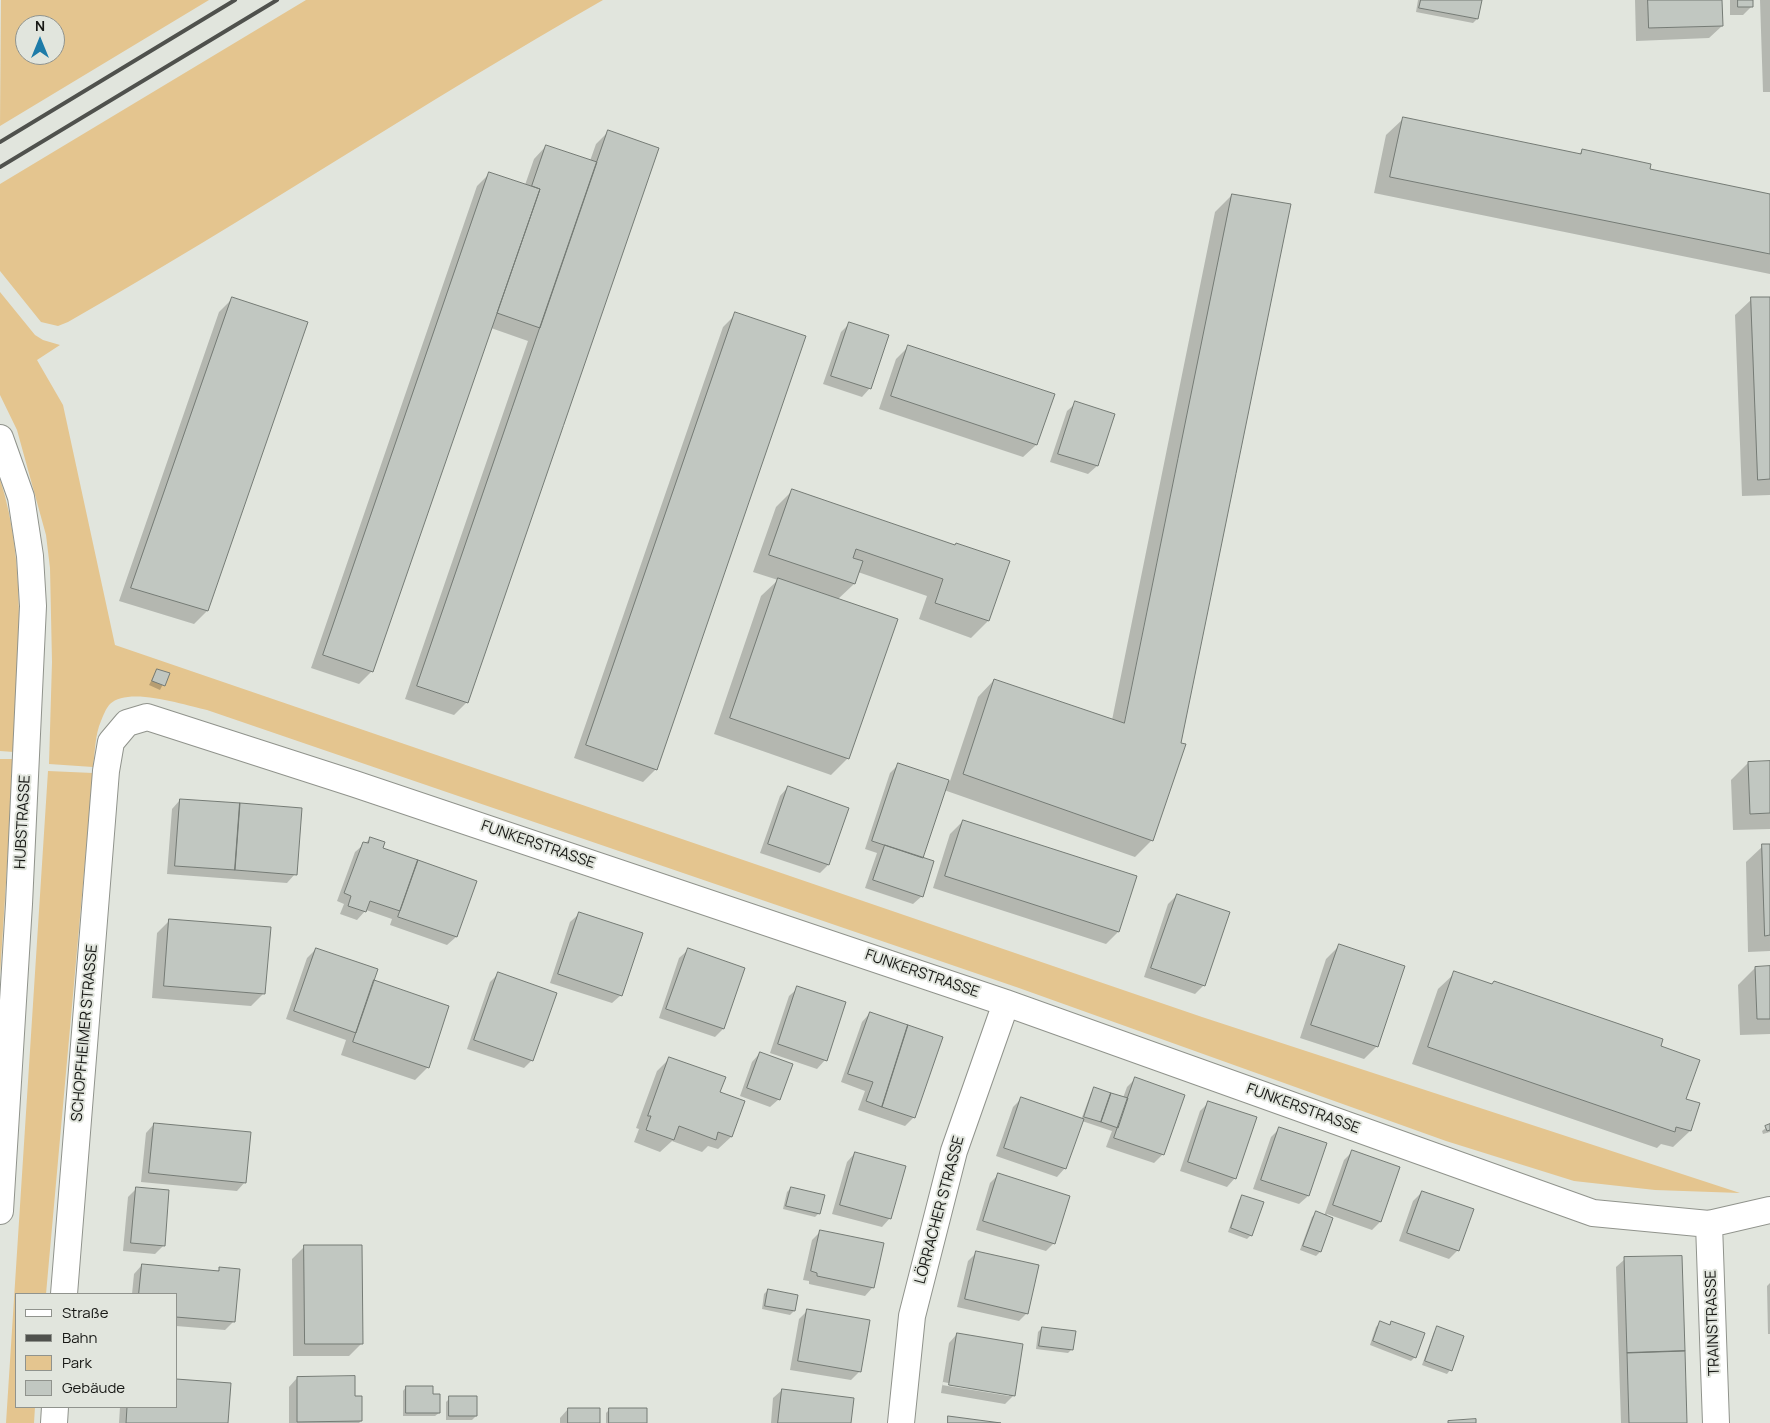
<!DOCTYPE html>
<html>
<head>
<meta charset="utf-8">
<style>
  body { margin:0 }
  #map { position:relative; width:1770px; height:1423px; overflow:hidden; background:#e1e5dd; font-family:Manrope,sans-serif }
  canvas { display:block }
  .legend { position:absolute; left:15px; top:1293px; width:162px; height:115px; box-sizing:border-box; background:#e1e5dd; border:1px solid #90938d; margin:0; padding:6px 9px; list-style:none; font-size:15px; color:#171815 }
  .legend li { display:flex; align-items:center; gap:10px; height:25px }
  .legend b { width:25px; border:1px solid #90938d }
  .north { position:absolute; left:15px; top:15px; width:50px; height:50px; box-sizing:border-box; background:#e1e5dd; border:1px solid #90938d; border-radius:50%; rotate:0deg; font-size:14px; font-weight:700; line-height:20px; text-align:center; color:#171815 }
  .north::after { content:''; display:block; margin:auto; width:18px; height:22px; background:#1d7ba8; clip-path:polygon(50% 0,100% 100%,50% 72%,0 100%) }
</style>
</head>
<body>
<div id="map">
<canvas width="1770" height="1423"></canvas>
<ul class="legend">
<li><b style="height:6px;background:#fff"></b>Straße</li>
<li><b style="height:6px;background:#4f514d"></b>Bahn</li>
<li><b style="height:14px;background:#e4c58f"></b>Park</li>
<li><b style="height:14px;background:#c1c7c1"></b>Gebäude</li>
</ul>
<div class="north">N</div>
</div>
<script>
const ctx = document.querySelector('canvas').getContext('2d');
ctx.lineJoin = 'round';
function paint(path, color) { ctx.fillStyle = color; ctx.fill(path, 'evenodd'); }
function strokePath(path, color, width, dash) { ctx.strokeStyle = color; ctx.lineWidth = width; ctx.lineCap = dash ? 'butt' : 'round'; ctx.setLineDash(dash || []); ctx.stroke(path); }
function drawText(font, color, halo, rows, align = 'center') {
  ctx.font = font + ' Manrope,sans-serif'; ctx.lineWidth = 4; ctx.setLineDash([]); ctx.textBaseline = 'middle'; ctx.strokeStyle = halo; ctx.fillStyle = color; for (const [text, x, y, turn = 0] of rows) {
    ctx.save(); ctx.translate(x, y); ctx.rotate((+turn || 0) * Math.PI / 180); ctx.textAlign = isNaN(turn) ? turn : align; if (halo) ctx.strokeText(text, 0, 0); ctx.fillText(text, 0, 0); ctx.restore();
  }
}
const green = new Path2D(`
  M1,0H209L0,126ZM25,25H55V55H25Z
  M306,0H603C422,103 249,219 68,322L58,326L41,322L0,271V184Z
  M0,292L35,335L43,340L60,345L37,360L63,405L115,645L1202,1017L1740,1193L1655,1190L1574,1181L1446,1141L1019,988L207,710C185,705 128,686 110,704C106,708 103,716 101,721C95,734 95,753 93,767L49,764L52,662L50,568L46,535L17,430L0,395Z
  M0,479C28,567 18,661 14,752L0,751Z
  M0,759H14L0,975Z
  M48,771L93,773L46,1294H16V1407H35L34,1423H6Z`);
const shadow = new Path2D(`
  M1418,0H1481L1477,19L1473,23L1416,12Z
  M1635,0H1721L1722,26L1709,38L1636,41Z
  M1730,0H1752V6L1743,15H1730Z
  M1760,0H1770V92H1763Z
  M1403,119L1578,155L1582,151L1648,170L1770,195V274L1374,193L1386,135Z
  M609,131L467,702L454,715L405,699L528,341L491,328L372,671L359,684L311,668L477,186L490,173L525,185L534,159L546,146L590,161L596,144Z
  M1232,195L1152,840L1135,857L944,790L921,859L922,896L913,904L865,888L877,853L865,849L890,773L899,764L950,781L978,697L994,680L1112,720L1215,212Z
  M1770,298V495L1742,496L1735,315L1752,299Z
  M232,299L306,323L207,611L194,624L119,601L219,312Z
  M736,314L656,769L643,782L574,758L723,327Z
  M850,323L870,388L862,397L823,384L841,332Z
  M909,346L1036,445L1023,457L879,409L896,359Z
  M1076,403L1114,415L1097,466L1088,474L1050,462L1067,411Z
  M792,491L954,546L956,544L1009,562L988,621L971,638L919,619L927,596L858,572L854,584L837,600L848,758L831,775L714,734L761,596L778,580L753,572L776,507Z
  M157,670L168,674L160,690L149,685Z
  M1748,763H1770V829L1733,830L1731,780Z
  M788,787L848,808L828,865L820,873L760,853L780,796Z
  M180,800L295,874L287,883L167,874L172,809Z
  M963,821L1118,932L1106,944L933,888L950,834Z
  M371,838L381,848L475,882L456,937L447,945L390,925L392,919L366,910L357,920L340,914L344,904L337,901L355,852Z
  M1770,845V951L1748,952L1746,862L1763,846Z
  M1177,895L1204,985L1195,994L1144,977L1168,904Z
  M579,914L621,995L612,1003L550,983L570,922Z
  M170,920L264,993L251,1006L152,998L157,933Z
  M1339,946L1377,1046L1364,1059L1300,1038L1326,959Z
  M316,949L428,1067L415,1080L341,1055L346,1040L286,1019L307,958Z
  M688,950L744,969L723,1029L715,1037L659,1018L679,958Z
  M1755,968H1770V1034L1740,1035L1738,985Z
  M499,973L532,1060L524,1068L467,1049L490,982Z
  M1455,973L1660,1047L1685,1100L1690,1131L1673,1147L1661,1144L1657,1148L1412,1064L1438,989Z
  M798,988L845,1003L825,1060L817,1069L770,1053L789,996Z
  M870,1013L914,1117L905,1126L858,1110L865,1091L841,1082L862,1022Z
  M760,1053L779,1099L770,1107L740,1096L752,1062Z
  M670,1058L718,1093L731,1137L718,1149L708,1146L702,1152L672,1141L660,1152L634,1142L639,1129L636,1128L657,1071Z
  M1135,1079L1163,1154L1154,1163L1106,1147L1112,1131L1082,1121L1065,1168L1057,1177L996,1156L1013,1107L1021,1099L1081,1120L1091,1093L1095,1089L1123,1098L1127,1087Z
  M1209,1102L1235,1178L1227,1187L1180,1171L1200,1111Z
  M154,1124L245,1182L237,1191L141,1182L146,1133Z
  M1770,1125V1132L1763,1134L1762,1131Z
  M1280,1128L1308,1196L1299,1204L1253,1189L1271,1137Z
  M1352,1152L1380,1222L1372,1230L1327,1214L1326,1217L1332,1219L1320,1252L1316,1256L1300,1250L1312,1217L1316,1213L1324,1216L1344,1160Z
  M855,1153L890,1218L882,1227L832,1214L847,1162Z
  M998,1175L1054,1243L1046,1251L976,1230L990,1183Z
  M791,1188L819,1213L815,1217L783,1209L787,1192Z
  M136,1189L164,1245L155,1254L123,1251L128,1197Z
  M1422,1192L1472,1210L1457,1251L1449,1259L1399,1241L1413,1201Z
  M1243,1196L1251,1235L1247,1239L1228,1232L1239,1200Z
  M820,1232L873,1287L865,1296L809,1284V1281L803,1280L812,1240Z
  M305,1246L362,1343L349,1356H293L292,1259Z
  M977,1252L1027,1313L1019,1321L957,1307L968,1261Z
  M1625,1259L1686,1423H1621L1616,1267Z
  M142,1265L216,1272L220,1269L234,1321L225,1330L176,1326V1294H132L134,1274Z
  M1770,1283V1334H1768L1767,1286Z
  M768,1290L794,1311L790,1315L762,1309L764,1294Z
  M808,1310L860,1371L851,1380L790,1370L799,1319Z
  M1380,1323L1389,1326L1392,1323L1415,1357L1411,1361L1370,1345L1376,1327Z
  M1042,1328L1072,1349L1068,1353L1036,1349L1038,1332Z
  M1438,1328L1450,1370L1447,1374L1422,1365L1434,1332Z
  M957,1334L1014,1395L1005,1404L941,1393L949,1343ZM943,1382L1009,1394V1396L942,1385Z
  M297,1378L354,1397L361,1421L359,1423H289V1387Z
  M406,1387L431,1395L439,1413L435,1416H403V1391Z
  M782,1390L850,1423H771L773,1398Z
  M450,1398L476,1416L472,1420H446V1402Z
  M120,1407H176L227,1423H119Z
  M568,1409L599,1423H560V1418Z
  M610,1409L646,1423H606V1413Z`);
const building = new Path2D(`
  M1421,0H1482L1478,19L1419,8Z
  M1648,0H1722L1723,26L1649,28Z
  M1738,0H1753V7H1738Z
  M1403,117L1581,154L1582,149L1651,164L1650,169L1770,194V254L1390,177Z
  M608,130L659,148L468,703L417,686Z
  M546,145L597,162L540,328L497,313L540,189L532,186Z
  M489,172L540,189L373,672L323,655Z
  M1232,194L1291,204L1181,743L1186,744L1153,841L963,774L994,679L1124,723Z
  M232,297L308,322L208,611L131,588Z
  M1751,297H1770V479L1758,480Z
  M735,312L806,336L657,770L586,745Z
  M849,322L889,335L871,389L831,376Z
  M908,345L1055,394L1037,445L891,396Z
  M1075,401L1115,414L1098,466L1058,454Z
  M792,489L955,545L956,543L1010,561L989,621L935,603L943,579L856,549L853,558L863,561L855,584L769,555Z
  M778,578L898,619L849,759L730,718Z
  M157,669L170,673L165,686L152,681Z
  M1770,761V813L1750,814L1748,762Z
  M898,763L949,780L923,858L872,841Z
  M788,786L849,808L829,865L768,844Z
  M180,799L240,803L235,870L175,866Z
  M240,803L302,808L297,875L235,870Z
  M963,820L1137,876L1119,932L945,876Z
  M370,837L385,842L383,848L418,860L400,911L370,901L366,912L348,906L351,896L344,893L363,842L368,843Z
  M1762,844H1770V935L1765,936Z
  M885,845L934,861L923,897L873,880Z
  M418,860L477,881L457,937L398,917Z
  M1177,894L1230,912L1205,986L1151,968Z
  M579,912L643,933L622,996L558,974Z
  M169,919L271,927L265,994L164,986Z
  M1339,944L1405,966L1378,1047L1311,1025Z
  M316,948L378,969L356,1033L294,1011Z
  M688,948L745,968L724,1029L666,1009Z
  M1770,966V1019H1757L1755,967Z
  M1454,971L1492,984L1494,981L1663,1039L1661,1046L1700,1060L1686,1099L1700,1103L1691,1131L1676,1127L1675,1132L1428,1047Z
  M498,972L557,993L533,1061L474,1040Z
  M374,980L449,1006L429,1068L353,1042Z
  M797,986L846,1002L827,1061L778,1044Z
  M870,1012L908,1025L882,1107L866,1101L873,1082L848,1074Z
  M908,1025L943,1037L915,1118L882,1107Z
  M760,1052L793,1064L780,1100L747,1088Z
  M669,1057L726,1077L720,1092L745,1101L732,1137L718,1132L716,1140L679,1126L674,1140L646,1130L651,1116H648Z
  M1135,1077L1185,1095L1164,1155L1114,1138Z
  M1094,1087L1111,1093L1101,1122L1084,1117Z
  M1111,1093L1128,1098L1118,1128L1101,1122Z
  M1021,1097L1084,1119L1066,1169L1004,1148Z
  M1208,1101L1257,1117L1236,1179L1188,1162Z
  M154,1123L251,1132L246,1183L149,1173Z
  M1770,1124V1130L1767,1131L1765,1126Z
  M1279,1127L1327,1143L1309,1196L1261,1180Z
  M1352,1150L1400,1167L1381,1222L1333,1205Z
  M855,1152L906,1166L891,1219L840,1205Z
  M998,1173L1070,1196L1055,1244L983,1221Z
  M136,1187L169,1190L165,1246L131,1243Z
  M791,1187L825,1195L820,1214L786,1206Z
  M1422,1191L1474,1209L1459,1251L1407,1233Z
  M1242,1195L1264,1202L1252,1236L1231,1228Z
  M1316,1211L1333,1218L1321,1252L1303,1246Z
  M820,1230L884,1243L874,1288L817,1276V1273L811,1271Z
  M304,1245H362L363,1344H305Z
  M976,1251L1039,1265L1028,1314L965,1299Z
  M1682,1256L1685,1351L1627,1353L1624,1257Z
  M142,1264L219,1271V1267L240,1269L235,1322L176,1317V1294H139Z
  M768,1289L798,1295L795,1311L765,1306Z
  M807,1309L870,1320L861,1372L798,1361Z
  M1380,1321L1390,1325L1391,1321L1425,1333L1416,1358L1373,1341Z
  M1437,1326L1464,1336L1452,1371L1425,1361Z
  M1042,1327L1076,1331L1073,1350L1039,1346Z
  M957,1333L1023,1344L1015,1396L949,1385Z
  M1685,1351L1687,1423H1629L1627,1353Z
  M355,1376V1396H362V1421L297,1422V1377Z
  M176,1379L231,1383L228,1423H126L127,1407H176Z
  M406,1386H433V1394H440V1413H406Z
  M782,1389L854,1398L851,1423H778Z
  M449,1396H477V1416H449Z
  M568,1408H600V1423H568Z
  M609,1408H647V1423H609Z
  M948,1416L1001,1423H948Z
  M1476,1419V1423H1448V1421Z`);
const street = new Path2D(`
  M0,438L21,497L30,556L33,606L19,904L0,1211
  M1709,1224L1716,1423
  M64,1294L106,771L111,742L127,723L147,717L355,784L1006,1003L1593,1213L1709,1224L1770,1210
  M54,1423L55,1407
  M901,1423L912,1316L954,1151L1006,1003`);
const rail = new Path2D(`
  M0,142L235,0
  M0,167L277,0`);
const streetNames = [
  ["HUBSTRASSE",23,822,-87],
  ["FUNKERSTRASSE",538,845,19],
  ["FUNKERSTRASSE",922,974,19],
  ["SCHOPFHEIMER STRASSE",85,1033,-85],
  ["FUNKERSTRASSE",1303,1109,20],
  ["LÖRRACHER STRASSE",940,1210,-75],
  ["TRAINSTRASSE",1713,1323,-92]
];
paint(green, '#e4c58f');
paint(shadow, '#0003');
paint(building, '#c1c7c1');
strokePath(building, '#757b75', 1);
strokePath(street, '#90938c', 28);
strokePath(street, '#fff', 26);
strokePath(rail, '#4f514d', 4);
drawText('15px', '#171815', '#e1e5dd', streetNames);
</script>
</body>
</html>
